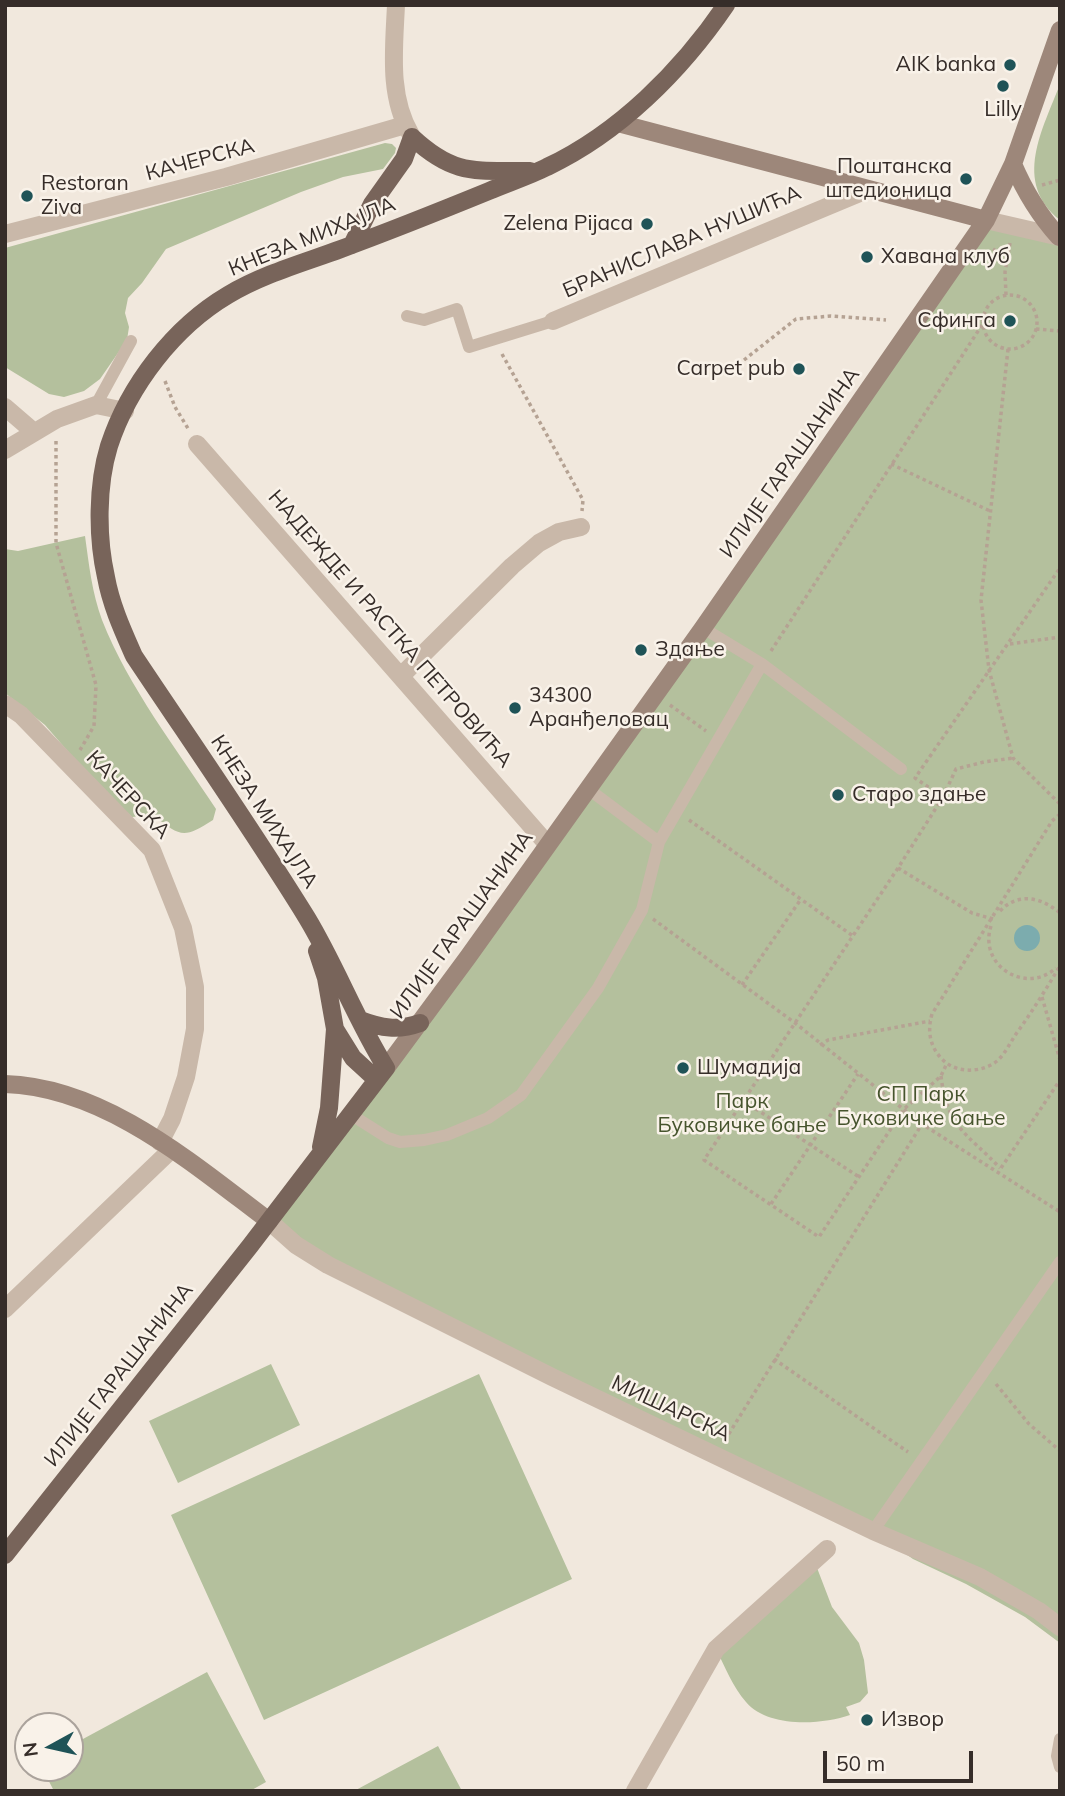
<!DOCTYPE html>
<html>
<head>
<meta charset="utf-8">
<style>
  body { margin:0 }
  #map { position:relative; width:1065px; height:1796px; overflow:hidden; background:#f1e8dd; font-family:Mulish,sans-serif }
  canvas { display:block }
  .frame { position:absolute; inset:0; border:7px solid #362d29; pointer-events:none }
  .north { position:absolute; left:14px; top:1712px; width:70px; height:70px; box-sizing:border-box; background:#f9f2e9; border:2px solid #aba39c; border-radius:50%; rotate:262deg; font-size:19px; font-weight:700; line-height:28px; text-align:center; color:#362d29 }
  .north::after { content:''; display:block; margin:auto; width:24px; height:32px; background:#1f5357; clip-path:polygon(50% 0,100% 100%,50% 72%,0 100%) }
  .scale { position:absolute; left:823px; top:1751px; width:150px; height:32px; box-sizing:border-box; border:4px solid #362d29; border-top:0; padding-left:9px; font-size:21px; line-height:24px; white-space:nowrap; color:#362d29; -webkit-text-stroke:5px #f9f2e9; paint-order:stroke }
</style>
</head>
<body>
<div id="map">
<canvas width="1065" height="1796"></canvas>
<div class="frame"></div>
<div class="north">N</div>
<div class="scale">50 m</div>
</div>
<script>
const ctx = document.querySelector('canvas').getContext('2d');
ctx.lineJoin = 'round';
function paint(path, color) { ctx.fillStyle = color; ctx.fill(path, 'evenodd'); }
function strokePath(path, color, width, dash) { ctx.strokeStyle = color; ctx.lineWidth = width; ctx.lineCap = dash ? 'butt' : 'round'; ctx.setLineDash(dash || []); ctx.stroke(path); }
function drawText(font, color, halo, rows, align = 'center') {
  ctx.font = font + ' Mulish,sans-serif'; ctx.lineWidth = 5; ctx.setLineDash([]); ctx.textBaseline = 'middle'; ctx.strokeStyle = halo; ctx.fillStyle = color; for (const [text, x, y, turn = 0] of rows) {
    ctx.save(); ctx.translate(x, y); ctx.rotate((+turn || 0) * Math.PI / 180); ctx.textAlign = isNaN(turn) ? turn : align; if (halo) ctx.strokeText(text, 0, 0); ctx.fillText(text, 0, 0); ctx.restore();
  }
}
const green = new Path2D(`
  M1060,84V220C1012,182 1043,129 1060,84Z
  M385,143L392,144L396,148L395,153L383,169L343,177L301,192L166,249L142,283L128,298L125,313L129,327L127,340L100,379L84,391L64,397L49,394L5,367V248Z
  M986,220L1060,237V1643L1025,1617L966,1584L913,1559L873,1531L309,1254L269,1221Z
  M85,536C89,565 92,593 102,620C129,688 176,748 216,809L213,820C183,839 181,837 153,815L132,817L96,784L45,725L5,693V549L18,551Z
  M271,1364L300,1425L178,1483L149,1421Z
  M479,1374L572,1579L264,1720L171,1515Z
  M814,1560L832,1607L859,1643L864,1660L868,1693L860,1702L846,1707L850,1715C821,1725 768,1728 746,1702C733,1687 725,1667 716,1649Z
  M207,1672L266,1782L250,1791H54L42,1768H70V1746Z
  M438,1746L462,1791H354Z`);
const water = new Path2D(`
  M1014 938a13 13 0 1 1 26 0a13 13 0 1 1-26 0Z`);
const path = new Path2D(`
  M1042,185L1060,180
  M993,249L1007,258
  M983 322a27 27 0 1 1 54 0a27 27 0 1 1-54 0Z
  M1006,295L1005,272L1010,243
  M1036,329L1060,331
  M1008,349L981,600L989,670L1013,758L1060,804
  M502,354L583,500L582,511
  M744,360L796,319L831,316L886,320
  M165,381L175,407L189,430
  M56,441V543L96,685L94,726L80,750
  M891,464L990,511
  M1010,644L1060,637
  M771,651L982,325
  M670,705L706,731
  M943,797L956,769L984,762L1013,758
  M1060,814L1052,821L932,1014C927,1031 930,1047 942,1059C956,1074 982,1073 997,1061C1005,1054 1010,1043 1016,1034C1032,1012 1046,989 1060,966
  M689,820L853,936
  M898,868L704,1160L819,1237L904,1109L941,1076L947,1063
  M1000,911C1018,892 1041,897 1060,913
  M653,919L795,1023L922,1124L1060,1212
  M993,919L972,913L898,868L943,797L915,778L1060,568
  M991,926C978,966 1026,995 1056,968
  M742,985L801,899
  M1042,997L1060,1060
  M820,1045L828,1040L930,1021
  M941,1076C947,1128 967,1133 1000,1168
  M744,1101L859,1177
  M1001,1168L1060,1080
  M771,1204L858,1074
  M774,1359L908,1452
  M996,1384L1029,1424L1059,1450
  M725,1440L922,1124`);
const lane = new Path2D(`
  M407,316L424,320L457,309L469,347L553,321
  M96,405L131,341
  M703,628L762,664L901,769
  M587,788L659,842
  M350,1114L388,1138L400,1142L424,1140L447,1135L488,1118L521,1095L598,988L642,910L659,842L762,664
  M873,1531L1060,1262
  M1060,1739L1057,1756L1060,1767`);
const street = new Path2D(`
  M396,5C394,49 388,96 411,135
  M986,220L1060,237
  M5,234L226,177L405,125
  M553,321L867,190
  M5,407L34,432
  M197,444L548,845
  M5,450L57,419L96,405L125,411
  M402,675L512,566L539,543L559,532L581,527
  M5,704L21,715L152,850L183,928L195,987V1029L186,1077L172,1119L160,1142
  M269,1221L296,1245L328,1265L552,1377L873,1531L980,1577L1039,1611L1060,1627
  M5,1309L171,1150
  M635,1791L716,1649L827,1549`);
const secondary = new Path2D(`
  M618,123L986,220
  M1013,164C1025,192 1038,214 1059,237
  M386,1068L468,957L703,628L986,220L1013,164L1060,30
  M5,1084C105,1087 193,1164 269,1221`);
const primary = new Path2D(`
  M352,245L372,204L404,159L412,137C455,177 476,170 530,171
  M317,951L326,978L335,1029L353,1058L377,1080
  M360,1020C381,1028 398,1031 420,1023
  M321,1147L329,1108L335,1029
  M5,1555L250,1246L386,1068C356,1020 336,966 307,918C252,829 192,743 134,656C123,631 111,605 106,577C97,537 97,485 109,446C129,385 174,327 228,295C263,274 303,263 341,249C390,231 440,211 489,191C508,183 529,176 547,167C619,133 681,71 726,5`);
const markers = [
  [1010,65,7,"#1f5357"],
  [1003,86,7,"#1f5357"],
  [966,179,7,"#1f5357"],
  [27,196,7,"#1f5357"],
  [647,224,7,"#1f5357"],
  [867,257,7,"#1f5357"],
  [1010,321,7,"#1f5357"],
  [799,369,7,"#1f5357"],
  [641,650,7,"#1f5357"],
  [515,708,7,"#1f5357"],
  [838,795,7,"#1f5357"],
  [683,1068,7,"#1f5357"],
  [867,1720,7,"#1f5357"]
];
const poiNames = [
  ["AIK banka",996,65,"right"],
  ["Lilly",1003,110,"center"],
  ["Поштанска",952,167,"right"],
  ["штедионица",952,191,"right"],
  ["Restoran",41,184],
  ["Ziva",41,208],
  ["Zelena Pijaca",633,224,"right"],
  ["Хавана клуб",881,257],
  ["Сфинга",996,321,"right"],
  ["Carpet pub",785,369,"right"],
  ["Здање",655,650],
  ["34300",529,696],
  ["Аранђеловац",529,720],
  ["Старо здање",852,795],
  ["Шумадија",697,1068],
  ["Извор",881,1720]
];
const streetNames = [
  ["КАЧЕРСКА",200,160,-15],
  ["КНЕЗА МИХАЈЛА",312,237,-22],
  ["БРАНИСЛАВА НУШИЋА",682,242,-23],
  ["ИЛИЈЕ ГАРАШАНИНА",790,463,-55],
  ["НАДЕЖДЕ И РАСТКА ПЕТРОВИЋА",390,629,49],
  ["КАЧЕРСКА",128,795,47],
  ["КНЕЗА МИХАЈЛА",264,812,57],
  ["ИЛИЈЕ ГАРАШАНИНА",462,925,-54],
  ["ИЛИЈЕ ГАРАШАНИНА",119,1375,-52],
  ["МИШАРСКА",671,1409,25]
];
const parkNames = [
  ["СП Парк",921,1095],
  ["Буковичке бање",921,1119],
  ["Парк",742,1102],
  ["Буковичке бање",742,1126]
];
paint(green, '#b4c09d');
paint(water, '#7cacae');
strokePath(path, '#b5a293', 3.5, [3.5, 3.5]);
strokePath(lane, '#c9b8a9', 12);
strokePath(street, '#c9b8a9', 18);
strokePath(secondary, '#9d877a', 18);
strokePath(primary, '#78645a', 18);
for (const [x, y, r, color] of markers) { const dot = new Path2D(); dot.arc(x, y, r, 0, 2 * Math.PI); ctx.fillStyle = color; ctx.fill(dot); strokePath(dot, '#f9f2e9', 2.5); }
drawText('21px', '#362d29', '#f9f2e9', poiNames, 'left');
drawText('21px', '#362d29', '#f9f2e9', streetNames);
drawText('21px', '#46542d', '#f9f2e9', parkNames);
</script>
</body>
</html>
